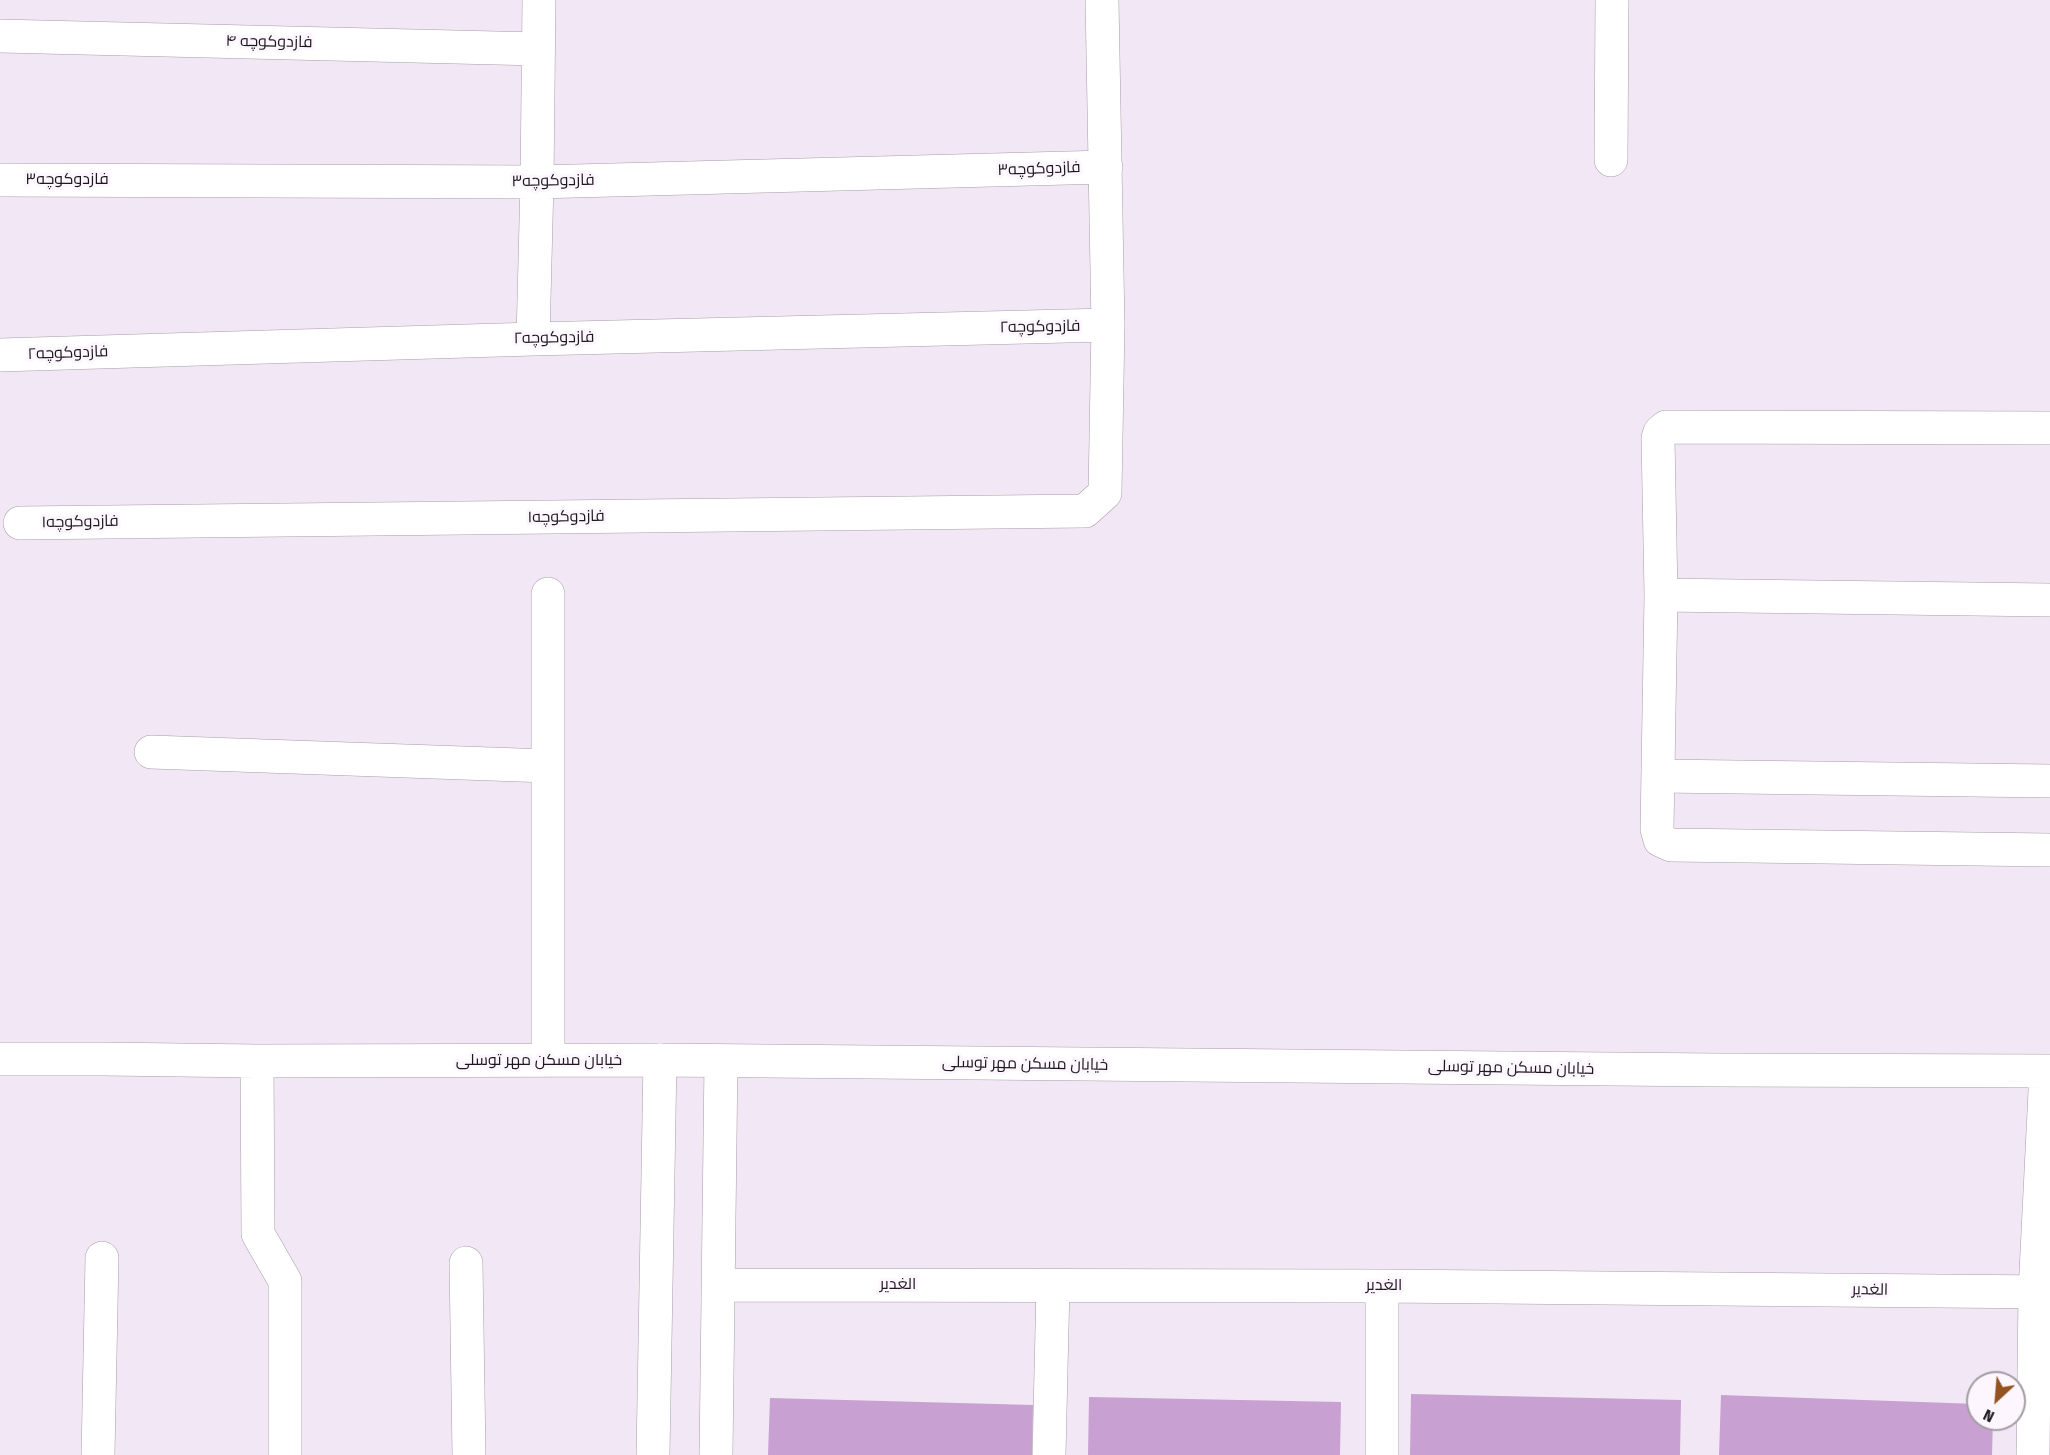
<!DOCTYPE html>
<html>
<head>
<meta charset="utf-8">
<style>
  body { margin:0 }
  #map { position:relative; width:2050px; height:1455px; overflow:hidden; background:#f2e7f4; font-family:"Fira Sans Condensed",sans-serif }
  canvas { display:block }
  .north { position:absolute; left:1966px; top:1371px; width:60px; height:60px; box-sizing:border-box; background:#fdf6fe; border:2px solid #a39da4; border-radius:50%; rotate:206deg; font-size:16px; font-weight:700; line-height:24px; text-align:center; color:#1c181d }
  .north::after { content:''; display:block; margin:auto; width:21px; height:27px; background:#955221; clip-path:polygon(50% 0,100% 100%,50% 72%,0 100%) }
</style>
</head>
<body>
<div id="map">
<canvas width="2050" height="1455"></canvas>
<div class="north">N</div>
</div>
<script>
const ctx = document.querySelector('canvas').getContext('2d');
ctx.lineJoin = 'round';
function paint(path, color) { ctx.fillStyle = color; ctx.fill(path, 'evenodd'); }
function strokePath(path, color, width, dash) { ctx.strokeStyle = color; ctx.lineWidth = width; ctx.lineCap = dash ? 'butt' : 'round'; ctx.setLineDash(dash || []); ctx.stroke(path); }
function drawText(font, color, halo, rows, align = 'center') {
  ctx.font = font + ' "Fira Sans Condensed",Cairo,sans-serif'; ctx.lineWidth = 6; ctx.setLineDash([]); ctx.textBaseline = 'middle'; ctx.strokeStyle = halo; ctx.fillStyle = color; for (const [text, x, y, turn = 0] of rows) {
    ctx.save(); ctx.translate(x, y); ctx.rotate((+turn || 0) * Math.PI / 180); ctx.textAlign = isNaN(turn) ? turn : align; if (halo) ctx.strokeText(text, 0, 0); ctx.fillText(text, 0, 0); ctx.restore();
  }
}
const building = new Path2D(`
  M1411,1394L1681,1400L1680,1455H1410Z
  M1721,1395L1978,1404V1419H1993L1992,1455H1719Z
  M1089,1397L1341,1402L1340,1455H1088Z
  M770,1398L1033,1405L1032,1455H768Z`);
const minor = new Path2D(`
  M0,36L538,49
  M1611,160L1612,0
  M0,180L537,182L1106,167
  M533,339L537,182L539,0
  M0,355L533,339L1108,325
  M2050,428L1666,427L1660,432L1658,438L1661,595L1657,829L1660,840L1671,845L2050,850
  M20,523L1085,511L1105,493L1108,325L1102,0
  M548,594V1061
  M1661,595L2050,600
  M151,752L548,766
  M1659,776L2050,781
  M0,1059H104L257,1061L660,1060L1717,1070L2050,1071
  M257,1061L258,1234L285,1281V1455
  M466,1263L469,1455
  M718,1285L1382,1286L2050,1292
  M1382,1286V1455
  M98,1455L102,1258
  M653,1455L660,1060
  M716,1455L721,1061
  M1049,1455L1053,1286
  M2033,1455L2035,1292L2046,1071`);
const streetNames = [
  ["فازدوکوچه ۴",269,42,1],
  ["فازدوکوچه۳",1039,169,-2],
  ["فازدوکوچه۳",67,180],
  ["فازدوکوچه۳",553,181,-1],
  ["فازدوکوچه۲",1040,327,-1],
  ["فازدوکوچه۲",554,338,-1],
  ["فازدوکوچه۲",68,353,-2],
  ["فازدوکوچه۱",566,517,-1],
  ["فازدوکوچه۱",80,522,-1],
  ["خیابان مسکن مهر توسلی",539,1061],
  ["خیابان مسکن مهر توسلی",1025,1064,1],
  ["خیابان مسکن مهر توسلی",1511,1068,1],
  ["الغدیر",898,1285],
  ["الغدیر",1384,1286],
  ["الغدیر",1870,1290,1]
];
paint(building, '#c8a0d1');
strokePath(minor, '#a79ca9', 34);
strokePath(minor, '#fff', 33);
drawText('16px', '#1c181d', '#fdf6fe', streetNames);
</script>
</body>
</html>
